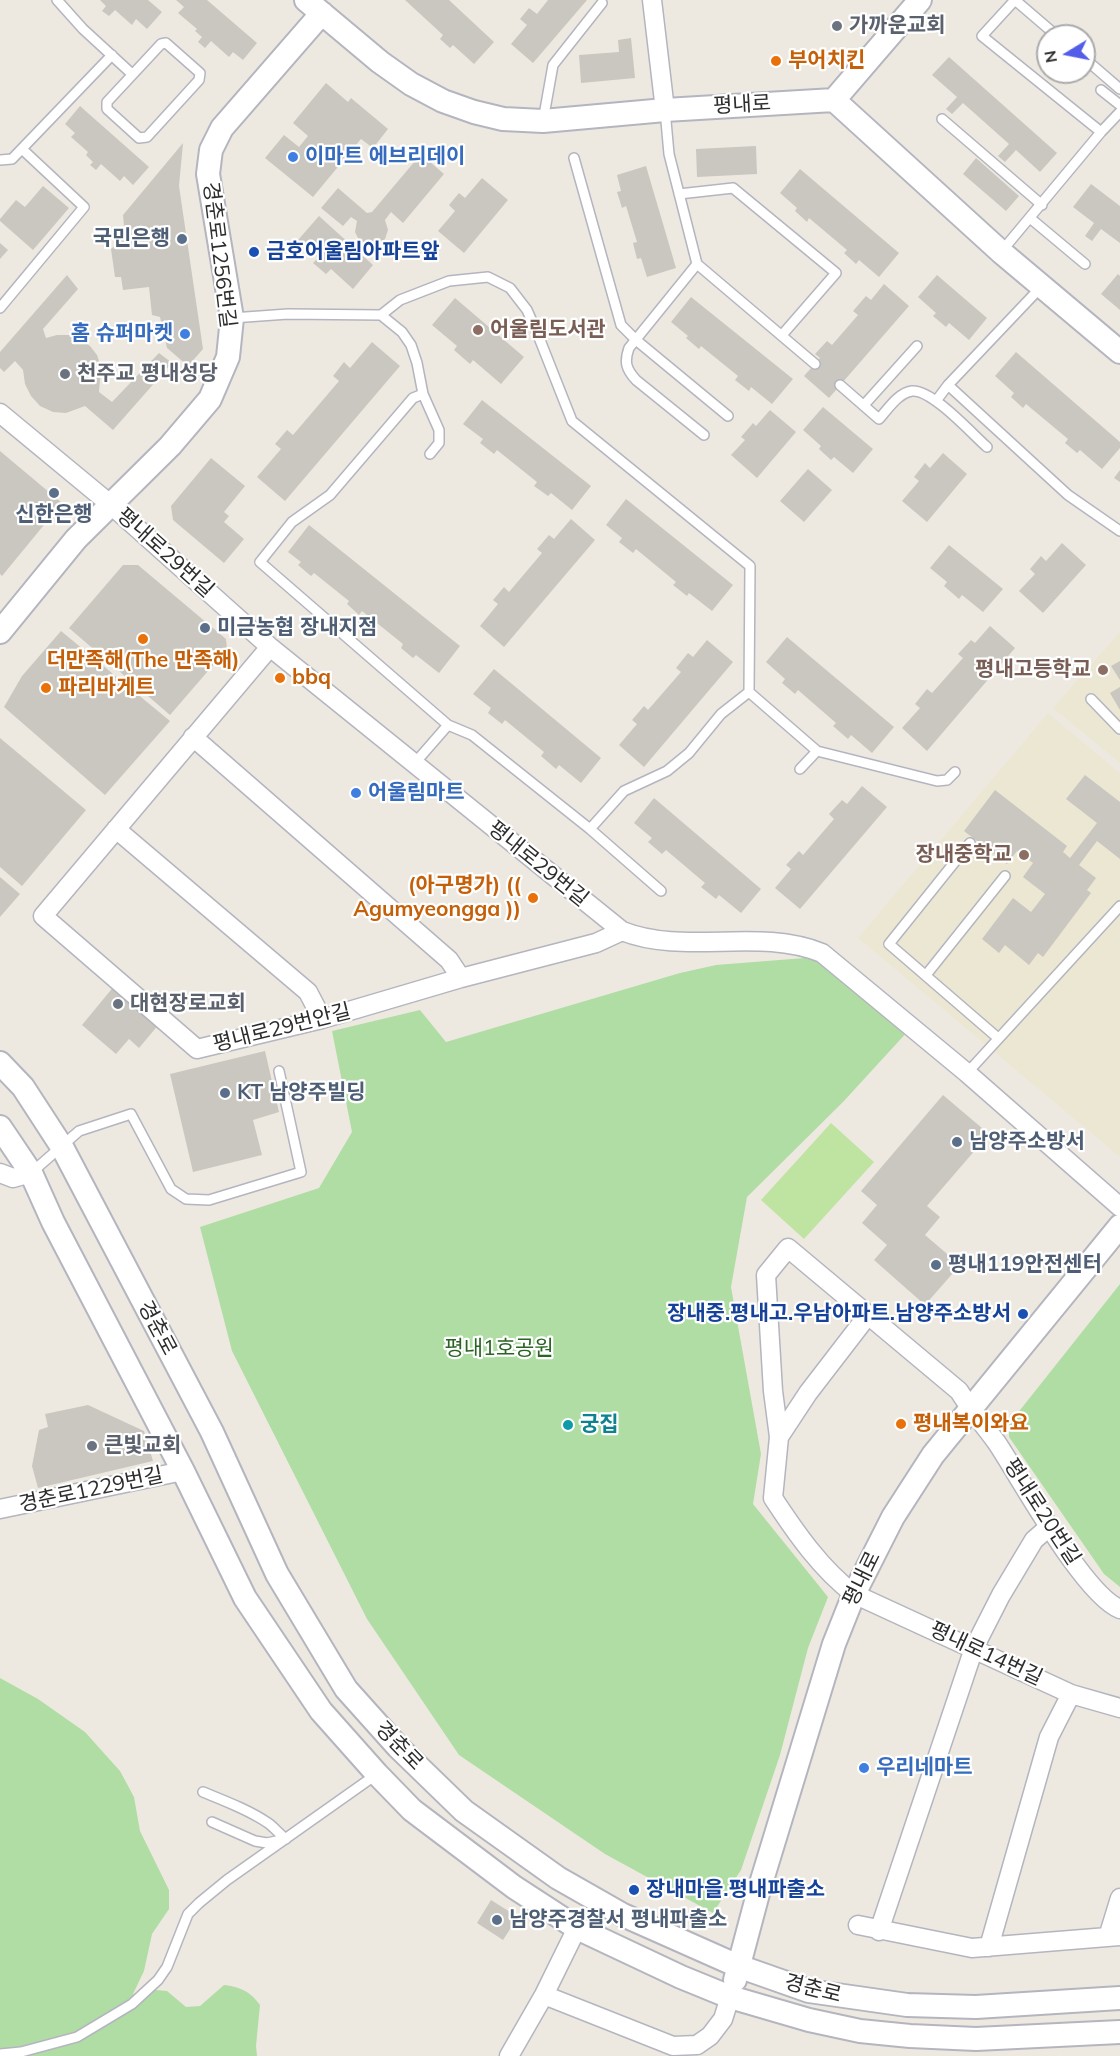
<!DOCTYPE html>
<html>
<head>
<meta charset="utf-8">
<style>
  body { margin:0 }
  #map { position:relative; width:1120px; height:2056px; overflow:hidden; background:#ede9e1; font-family:Mulish,sans-serif }
  canvas { display:block }
  .north { position:absolute; left:1036px; top:24px; width:60px; height:60px; box-sizing:border-box; background:#fff; border:2px solid #ababab; border-radius:50%; rotate:260deg; font-size:16px; font-weight:700; line-height:24px; text-align:center; color:#2d2d2d }
  .north::after { content:''; display:block; margin:auto; width:21px; height:27px; background:#535de8; clip-path:polygon(50% 0,100% 100%,50% 72%,0 100%) }
</style>
</head>
<body>
<div id="map">
<canvas width="1120" height="2056"></canvas>
<div class="north">N</div>
</div>
<script>
const ctx = document.querySelector('canvas').getContext('2d');
ctx.lineJoin = 'round';
function paint(path, color) { ctx.fillStyle = color; ctx.fill(path, 'evenodd'); }
function strokePath(path, color, width, dash) { ctx.strokeStyle = color; ctx.lineWidth = width; ctx.lineCap = dash ? 'butt' : 'round'; ctx.setLineDash(dash || []); ctx.stroke(path); }
function drawText(font, color, halo, rows, align = 'center') {
  ctx.font = font + ' Mulish,"Noto Sans KR",sans-serif'; ctx.lineWidth = 4.5; ctx.setLineDash([]); ctx.textBaseline = 'middle'; ctx.strokeStyle = halo; ctx.fillStyle = color; for (const [text, x, y, turn = 0] of rows) {
    ctx.save(); ctx.translate(x, y); ctx.rotate((+turn || 0) * Math.PI / 180); ctx.textAlign = isNaN(turn) ? turn : align; if (halo) ctx.strokeText(text, 0, 0); ctx.fillText(text, 0, 0); ctx.restore();
  }
}
const education = new Path2D(`
  M1120,632V763L1053,708Z
  M1048,713L1120,773V1157L858,938Z`);
const green = new Path2D(`
  M817,957L909,1030L843,1102L747,1197L731,1287L761,1454L753,1504L828,1597L808,1648L780,1755L741,1870L713,1913L605,1854L459,1755L367,1619L232,1351L200,1227L319,1188L352,1132L332,1031L420,1010L446,1042L680,973L716,965Z
  M1120,1284V1587L1104,1574L1009,1437V1424Z
  M0,1678L38,1699L85,1732L120,1771L134,1797L140,1831L169,1890V1909L152,1934L144,1971L133,1994L138,1999L156,1990L167,1991L186,2007L200,2006L224,1985C240,1987 250,1991 260,2005L256,2046L257,2056H0Z`);
const pitch = new Path2D(`
  M831,1123L874,1162L804,1239L761,1200Z`);
const building = new Path2D(`
  M100,0H148L162,12L147,29L136,19L132,25L115,10L109,16L102,11L106,6Z
  M176,0H207L257,43L243,60L233,52L229,57L211,41L205,48L198,42L202,37L195,31L197,29L178,13L184,7Z
  M405,0H449L494,42L474,64L453,45L450,48L440,39L443,35Z
  M548,0H587L533,63L511,44L527,25L520,19L529,8L537,14Z
  M631,38L635,78L581,83L579,55L619,52L618,40Z
  M949,57L1057,153L1040,172L1016,150L1005,162L998,156L1009,144L963,103L952,114L946,109L957,97L932,75Z
  M326,83L348,102L351,98L388,129L373,148L361,139L313,197L265,158L284,135L299,147L308,136L293,123Z
  M80,106L149,167L133,185L124,176L120,181L101,164L96,170L90,165L93,162L86,155L88,152L71,137L75,133L65,124Z
  M183,143L179,186L203,349L188,366L167,348L160,317L152,315L149,287L123,290L121,277H115L111,249L125,237L123,215Z
  M756,146L757,174L697,177L696,149Z
  M421,154L444,174L403,223L391,212L385,220L388,230L385,239L377,245H367L359,240L355,232L357,221L351,217L343,226L321,208L338,188L367,213L372,212Z
  M976,158L1019,196L1006,211L963,174Z
  M646,166L676,268L647,277L641,258L637,259L633,243L637,242L626,206L622,208L617,192L621,191L617,175Z
  M800,169L899,253L879,277L859,260L856,264L844,253L847,250L809,218L807,222L795,211L797,208L780,193Z
  M482,178L508,200L464,253L438,231L455,211L449,205L459,193L465,198Z
  M1091,184L1120,206V243L1101,229L1092,241L1085,236L1094,223L1073,207Z
  M43,186L69,208L33,250L0,221V219L16,200L25,207Z
  M319,216L373,265L353,289L331,269L326,274L313,263L318,258L298,240Z
  M0,243L8,250L0,259Z
  M1118,274L1120,276V310L1101,294Z
  M67,275L78,289L43,329L46,338L57,335H69L80,339L90,346L97,355L101,367L99,392L112,402L159,353L172,363L113,430L85,406L66,413L53,412L40,406L31,396L25,384L23,370L15,361L4,372L0,368V352Z
  M937,275L987,318L969,340L949,323L946,327L933,316L936,313L918,297Z
  M884,284L909,306L829,398L804,376L820,358L815,354L827,341L832,345L858,315L853,311L866,296L871,300Z
  M691,297L793,379L772,404L751,387L749,391L735,380L738,376L701,346L699,349L686,338L688,336L671,322Z
  M455,298L524,357L501,384L473,360L470,364L454,350L457,346L432,325Z
  M372,342L400,366L285,501L257,477L281,449L275,444L287,430L293,435L339,381L333,376L344,362L350,368Z
  M1016,352L1120,442V448L1102,469L1080,450L1077,453L1065,443L1068,439L1026,404L1023,408L1011,397L1014,393L995,376Z
  M482,400L591,486L572,510L551,493L548,496L534,486L537,482L497,450L494,454L480,443L483,439L463,424Z
  M823,407L873,449L853,473L834,457L831,460L819,449L821,446L803,430Z
  M770,410L796,432L757,478L731,455L745,440L741,437L753,423L756,426Z
  M0,451L62,503L2,576L0,574Z
  M943,453L967,474L927,522L902,501L919,481L914,477L925,463L930,468Z
  M211,458L245,486L224,512L229,516L224,522L244,539L224,563L173,520L171,506Z
  M808,469L832,490L804,522L780,501Z
  M1120,470V482L1114,478Z
  M626,499L733,585L712,611L689,593L687,596L673,585L676,582L636,549L633,553L619,542L622,538L606,525Z
  M571,519L595,540L504,647L480,626L498,604L493,600L504,587L509,592L542,553L537,549L549,535L554,539Z
  M309,525L460,646L439,673L416,655L413,658L401,648L403,644L362,611L359,615L347,604L349,601L314,573L311,576L298,565L301,562L288,552Z
  M1062,543L1086,565L1043,613L1019,591L1035,574L1030,569L1041,556L1046,561Z
  M949,545L1003,589L983,612L962,595L959,599L944,586L947,582L930,568Z
  M123,565H138L226,639L227,649L170,715L69,628Z
  M990,626L1015,648L927,751L902,728L920,708L915,704L927,689L932,693L963,658L958,654L971,640L975,643Z
  M61,631L170,721L105,795L4,707L22,676Z
  M787,637L894,727L872,753L851,735L848,739L833,726L836,723L798,690L795,694L782,683L785,679L766,662Z
  M707,640L733,662L644,767L619,745L637,724L632,720L644,706L648,710L681,672L676,668L688,653L693,657Z
  M1120,661V680L1111,666Z
  M494,669L601,758L581,783L559,765L556,769L541,756L544,752L505,720L502,724L488,713L491,708L473,694Z
  M1120,687V710L1110,693Z
  M0,738L86,810L22,886L0,867Z
  M1085,775L1120,802V859L1097,841L1079,865L1096,878L1087,890L1091,893L1043,957L1038,953L1029,965L1005,945L999,953L982,939L1013,898L1031,912L1045,894L1023,877L1033,863L1017,851L1007,864L964,831L995,790L1067,846L1063,852L1070,858L1097,823L1066,799Z
  M862,786L887,807L800,909L775,888L791,869L786,865L799,851L803,855L834,819L829,814L842,800L847,804Z
  M654,798L761,889L741,913L719,895L716,899L701,887L705,883L666,850L662,854L648,842L652,838L634,823Z
  M0,877L20,894L0,917Z
  M115,985L160,1023L139,1048L129,1039L116,1054L82,1025Z
  M265,1051L279,1112L253,1120L262,1155L193,1172L170,1074Z
  M943,1095L989,1134L927,1206L940,1217L925,1235L960,1265L925,1305L874,1260L887,1245L862,1223L877,1205L861,1191Z
  M88,1405L144,1431L153,1461L38,1488L32,1466L39,1430L48,1427L45,1414Z
  M491,1900L518,1917L503,1940L477,1923Z`);
const service = new Path2D(`
  M57,0L83,29L132,74
  M1057,36L1015,0L982,36L1101,132
  M166,43L200,73L199,80L147,137L139,138L107,109V102L161,44Z
  M1084,58L1120,89
  M1101,90L1120,105
  M665,110L669,154L697,264L815,364
  M942,119L1042,205
  M543,121L553,65L602,3
  M574,158L621,325L636,340L728,416
  M0,160L12,159L112,55
  M679,194L733,188L836,273L782,335
  M1030,218L1085,264
  M1001,252L1101,132L1120,112
  M697,264L629,348C624,362 626,369 636,380L704,435
  M0,308L84,207L22,149
  M381,315L402,332L411,345L417,363L423,394L439,430V443L430,454
  M232,318L288,314L381,315L400,300L449,281L488,277L510,288L527,310L538,335L572,421L750,566L749,692L817,751L937,781L947,780L955,772
  M840,385L879,419C888,409 898,393 912,391C932,389 972,434 987,447
  M948,385L1068,495L1120,531
  M423,394L413,398L330,495L292,522L260,562L448,725L472,735L590,829L661,891
  M936,401L948,385L1041,287
  M864,405L917,346
  M1091,699L1120,729
  M414,764L448,725
  M800,769L817,751
  M590,829L624,791L667,771L689,753L721,714L749,692
  M970,843L889,944L998,1038
  M926,975L1005,876
  M967,1073L1120,906
  M31,1173L79,1131L131,1114L171,1189L186,1199L209,1200L301,1172L279,1071
  M203,1792C225,1801 249,1810 268,1823C275,1828 279,1834 286,1839
  M212,1822L255,1841L267,1843L281,1840
  M0,2054L21,2052L77,2037L132,2004L158,1980L167,1967L188,1914L199,1903L227,1880L377,1774`);
const minor = new Path2D(`
  M652,0L665,110
  M0,413L110,504L270,647L622,931C686,956 757,927 822,953L967,1073L1120,1207
  M270,647L43,916L197,1049L322,1019L461,978L596,943L622,931
  M193,737L449,960L461,978
  M116,829L308,992L322,1019
  M0,1173L13,1178L31,1173
  M779,1437L808,1393L868,1315
  M0,1509L183,1471
  M1120,1609C1084,1595 1021,1479 997,1443C984,1425 970,1409 959,1391L788,1248L766,1275L773,1391L779,1437L773,1498C796,1533 821,1569 854,1594L1071,1694L1120,1708
  M858,1925L972,1948L1120,1936
  M879,1931L974,1648L1001,1595L1034,1540L1050,1526
  M1108,1937L1120,1898
  M989,1947L1049,1737L1071,1694
  M544,1995L673,2046L697,2045L710,2036L723,2019L730,1997
  M509,2056L544,1995L577,1928`);
const tertiary = new Path2D(`
  M306,0L380,62L411,84L443,101L474,112L503,119L543,121L665,110L834,100L1001,252L1120,352
  M834,100L920,0
  M0,632L76,539L170,446L210,399L228,357L232,318L208,174L211,150L222,128L322,13
  M0,1063L23,1087L62,1147L212,1432L277,1574L346,1689L398,1747L464,1811L558,1878L623,1915L738,1966L809,1991L907,2005L976,2007L1120,1998
  M0,1127L31,1173L53,1222L183,1471L245,1598L321,1711L377,1774L412,1810L514,1887L577,1928L681,1977L730,1997L809,2020L860,2031L910,2036L976,2039L1120,2032
  M735,1980L759,1890L834,1644L854,1594L893,1517L933,1455L1120,1226`);
const markers = [
  [837,26,6,"#6b7280"],
  [776,61,6,"#e8710a"],
  [293,157,6,"#3f7fe0"],
  [182,239,6,"#5c6f8a"],
  [254,252,6,"#1a4fb4"],
  [478,330,6,"#8d6e63"],
  [185,334,6,"#3f7fe0"],
  [65,374,6,"#6b7280"],
  [54,493,6,"#5c6f8a"],
  [205,628,6,"#5c6f8a"],
  [143,639,6,"#e8710a"],
  [1103,670,6,"#8d6e63"],
  [280,678,6,"#e8710a"],
  [46,688,6,"#e8710a"],
  [356,793,6,"#3f7fe0"],
  [1024,855,6,"#8d6e63"],
  [533,898,6,"#e8710a"],
  [118,1004,6,"#6b7280"],
  [225,1093,6,"#5c6f8a"],
  [957,1142,6,"#5c6f8a"],
  [936,1265,6,"#5c6f8a"],
  [1023,1314,6,"#1a4fb4"],
  [901,1424,6,"#e8710a"],
  [568,1425,6,"#0f9aa8"],
  [92,1446,6,"#6b7280"],
  [864,1768,6,"#3f7fe0"],
  [634,1890,6,"#1a4fb4"],
  [497,1920,6,"#5c6f8a"]
];
const worshipNames = [
  ["가까운교회",849,26],
  ["천주교 평내성당",77,374],
  ["대현장로교회",130,1004],
  ["큰빛교회",104,1446]
];
const foodNames = [
  ["부어치킨",788,61],
  ["더만족해(The 만족해)",143,661,"center"],
  ["bbq",292,678],
  ["파리바게트",58,688],
  ["(아구명가) ((",521,886,"right"],
  ["Agumyeongga ))",521,910,"right"],
  ["평내복이와요",913,1424]
];
const streetNames = [
  ["평내로",742,105,-3],
  ["경춘로1256번길",219,255,83],
  ["평내로29번길",165,553,42],
  ["평내로29번길",538,864,39],
  ["평내로29번안길",282,1028,-14],
  ["경춘로",157,1328,62],
  ["경춘로1229번길",91,1490,-12],
  ["평내로20번길",1042,1512,57],
  ["평내로",862,1579,-64],
  ["평내로14번길",986,1654,25],
  ["경춘로",399,1746,46],
  ["경춘로",813,1989,14]
];
const shopNames = [
  ["이마트 에브리데이",305,157],
  ["홈 슈퍼마켓",173,334,"right"],
  ["어울림마트",368,793],
  ["우리네마트",876,1768]
];
const serviceNames = [
  ["국민은행",170,239,"right"],
  ["신한은행",54,515,"center"],
  ["미금농협 장내지점",217,628],
  ["KT 남양주빌딩",237,1093],
  ["남양주소방서",969,1142],
  ["평내119안전센터",948,1265],
  ["남양주경찰서 평내파출소",509,1920]
];
const transitNames = [
  ["금호어울림아파트앞",266,252],
  ["장내중.평내고.우남아파트.남양주소방서",1011,1314,"right"],
  ["장내마을.평내파출소",646,1890]
];
const educationNames = [
  ["어울림도서관",490,330,"left"],
  ["평내고등학교",1091,670],
  ["장내중학교",1012,855]
];
const parkNames = [
  ["평내1호공원",499,1349]
];
const cultureNames = [
  ["궁집",580,1425]
];
paint(education, '#ece7d3');
paint(green, '#b0dda4');
paint(pitch, '#bfe3a1');
paint(building, '#c9c7bf');
strokePath(service, '#b4b5bf', 12);
strokePath(minor, '#b4b5bf', 21);
strokePath(tertiary, '#b4b5bf', 26);
strokePath(service, '#fff', 9);
strokePath(minor, '#fff', 18);
strokePath(tertiary, '#fff', 22);
for (const [x, y, r, color] of markers) { const dot = new Path2D(); dot.arc(x, y, r, 0, 2 * Math.PI); ctx.fillStyle = color; ctx.fill(dot); strokePath(dot, '#fff', 2); }
drawText('bold 21px', '#5b616d', '#fff', worshipNames, 'left');
drawText('bold 21px', '#c56008', '#fff', foodNames, 'left');
drawText('21px', '#2d2d2d', '#fff', streetNames);
drawText('bold 21px', '#366cbe', '#fff', shopNames, 'left');
drawText('bold 21px', '#4e5e75', '#fff', serviceNames, 'left');
drawText('bold 21px', '#164399', '#fff', transitNames, 'left');
drawText('bold 21px', '#785e54', '#fff', educationNames, 'right');
drawText('21px', '#296423', '#fff', parkNames);
drawText('bold 21px', '#0d838f', '#fff', cultureNames, 'left');
</script>
</body>
</html>
